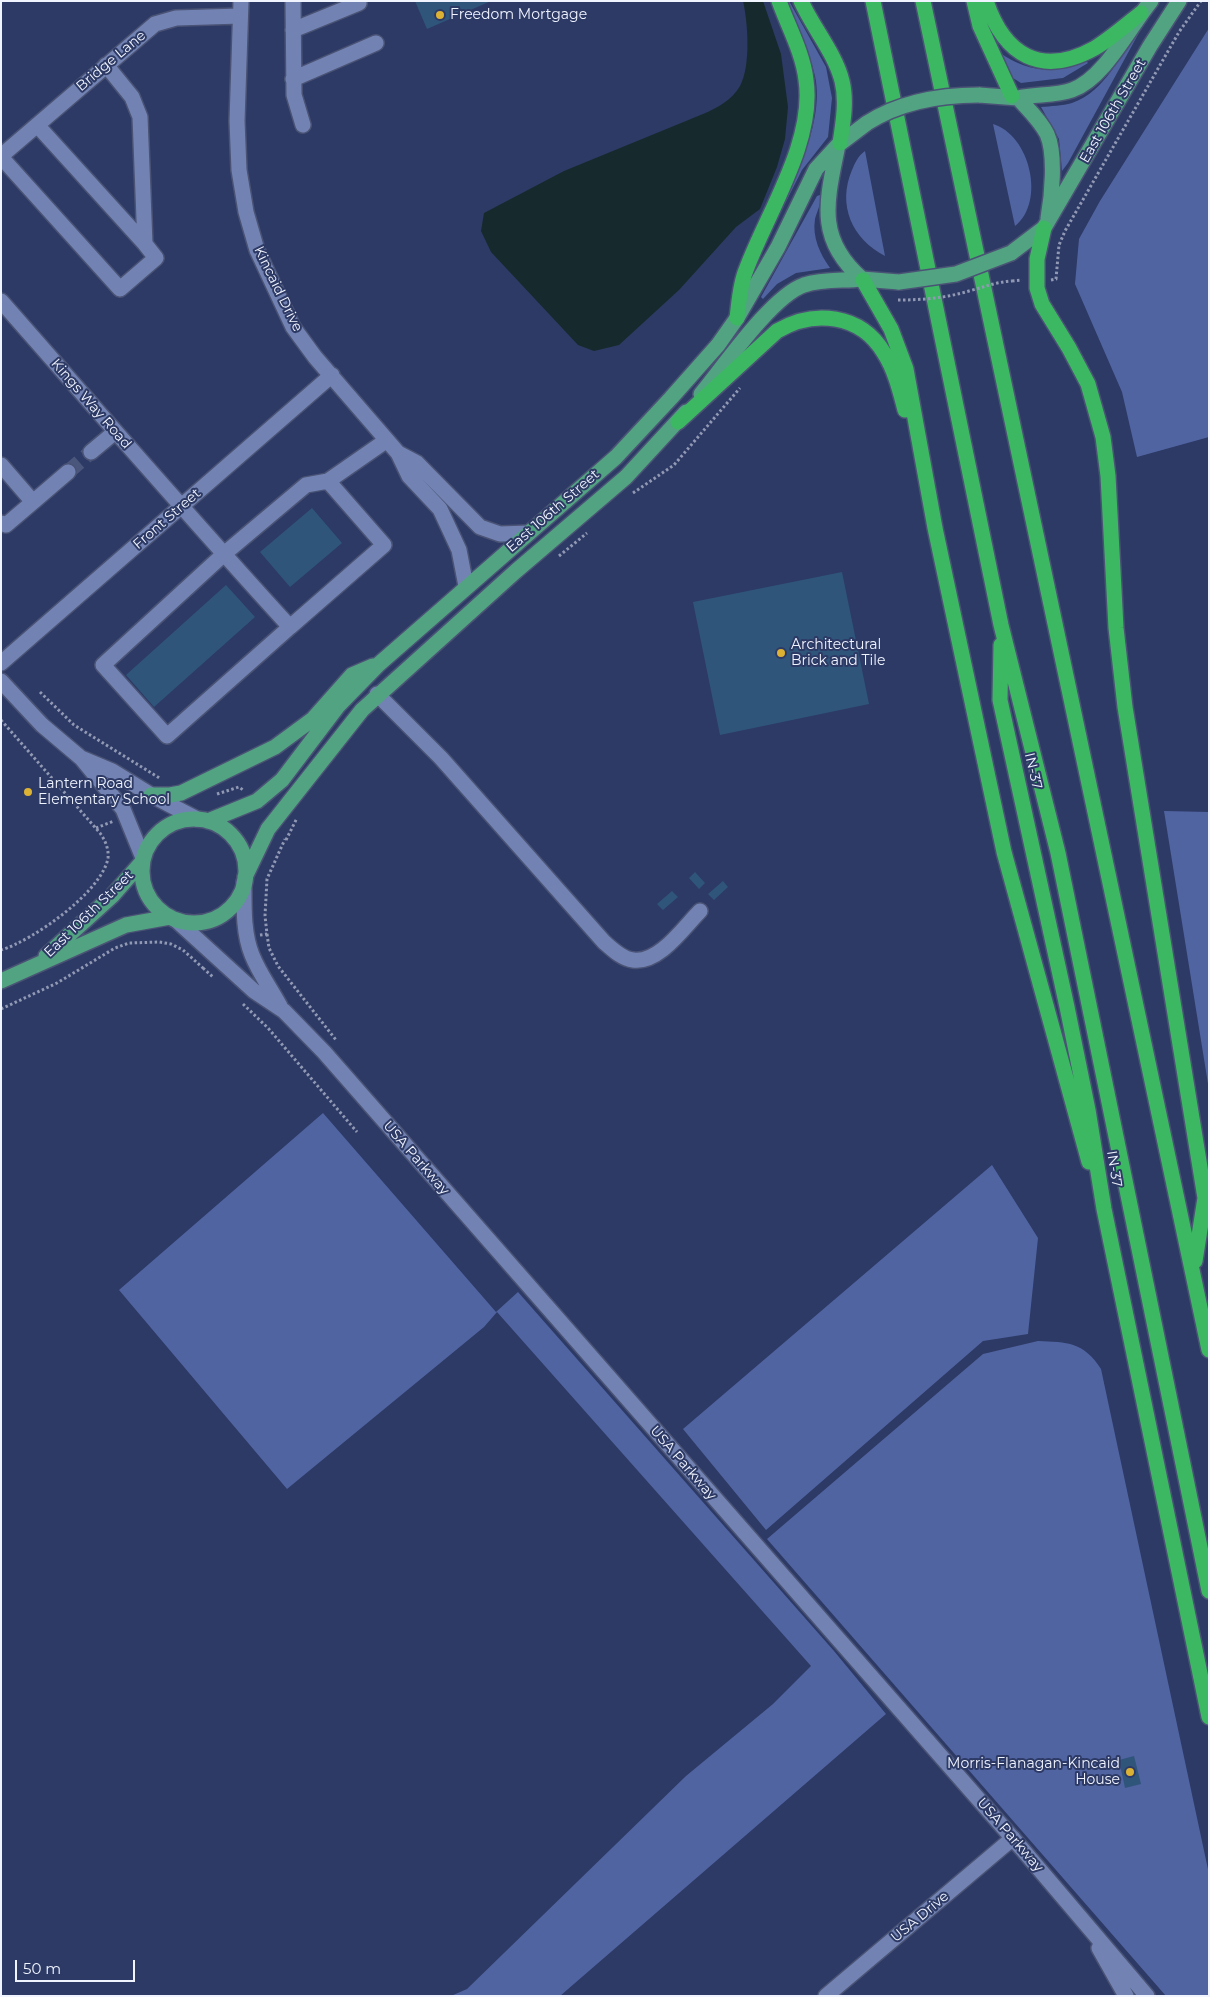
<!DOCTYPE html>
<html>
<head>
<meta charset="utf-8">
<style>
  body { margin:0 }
  #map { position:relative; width:1210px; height:1997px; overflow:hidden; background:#2d3a65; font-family:Montserrat,sans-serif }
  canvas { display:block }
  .frame { position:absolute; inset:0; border:2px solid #f0f4ff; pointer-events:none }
  .scale { position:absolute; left:15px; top:1960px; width:120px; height:22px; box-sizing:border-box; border:2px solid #f0f4ff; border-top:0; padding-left:6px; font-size:15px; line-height:18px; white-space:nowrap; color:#f0f4ff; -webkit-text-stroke:4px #2d3a65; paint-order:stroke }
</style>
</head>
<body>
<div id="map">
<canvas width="1210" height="1997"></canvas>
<div class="frame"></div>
<div class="scale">50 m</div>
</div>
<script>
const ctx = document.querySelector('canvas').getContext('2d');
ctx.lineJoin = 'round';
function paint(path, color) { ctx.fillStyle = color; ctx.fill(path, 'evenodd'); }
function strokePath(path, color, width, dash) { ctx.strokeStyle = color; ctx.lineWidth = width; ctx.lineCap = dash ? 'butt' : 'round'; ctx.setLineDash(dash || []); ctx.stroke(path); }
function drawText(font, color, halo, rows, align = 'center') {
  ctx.font = font + ' Montserrat,sans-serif'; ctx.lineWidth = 4; ctx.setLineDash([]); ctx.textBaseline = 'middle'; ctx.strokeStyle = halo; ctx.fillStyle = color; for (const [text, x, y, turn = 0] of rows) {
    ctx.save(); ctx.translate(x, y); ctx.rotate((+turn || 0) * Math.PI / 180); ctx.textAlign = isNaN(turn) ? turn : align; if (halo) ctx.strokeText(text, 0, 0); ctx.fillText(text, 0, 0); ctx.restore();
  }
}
const green = new Path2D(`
  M786,1H789L826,67L832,98L828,137L802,170L766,241C786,194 826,127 815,76C809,50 796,25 786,1Z
  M1139,28L1141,29L1068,163L1062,171L1059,139L1041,107C1051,106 1062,106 1072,103C1106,91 1120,55 1139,28Z
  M1209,28V437L1137,457L1122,392L1075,284L1079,239L1100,201Z
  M999,52C1026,72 1056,75 1086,61L1088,63L1063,78L1021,83L1013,78Z
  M993,124C1030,135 1046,202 1015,226Z
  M865,151L885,256C852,239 837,205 852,170C855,163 858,156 865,151Z
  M820,195C822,203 817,211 815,219C812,237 820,254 830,268L796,273L777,284L763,299L761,297L817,196Z
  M1164,811L1209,812V1090Z
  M323,1113L496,1312L518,1292L834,1651L886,1714L560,1996H451L467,1989L686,1776L773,1704L811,1666L497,1312L484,1327L287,1489L119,1290Z
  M992,1165L1038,1238L1028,1334L983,1341L766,1530L683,1429Z
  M1038,1341C1067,1342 1084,1342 1101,1369L1209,1874V1996H1166L767,1539L983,1354Z`);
const water = new Path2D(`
  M743,1H763L781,54L788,107L785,139L777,167L760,209L736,227L679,290L619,345L594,351L578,345L491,252L481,231L484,213L564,171L703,114C717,108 732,100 740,86C751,66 748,23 743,1Z`);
const building = new Path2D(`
  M415,1H491L427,29Z
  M312,508L342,543L290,587L260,552Z
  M842,572L869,704L720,735L693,602Z
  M226,585L255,617L154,707L126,675Z
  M695,872L705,883L699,889L689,878Z
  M723,881L728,887L714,900L708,894Z
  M672,891L678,897L663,910L657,904Z
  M1134,1756L1141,1784L1125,1788L1119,1760Z`);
const minorTunnel = new Path2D(`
  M68,472L91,452`);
const path = new Path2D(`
  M1051,280L1056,279L1059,245L1065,231L1179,32L1201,1
  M1012,281L1022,280
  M633,493L674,465L740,388
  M559,556L587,533
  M40,692L74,725L161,779
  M1,720L100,833C105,840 109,849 108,858C102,892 32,941 1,950
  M217,794L239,787L243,790
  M96,828L114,821
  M286,840L297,818
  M267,934L269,948L278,966L336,1040
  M260,935L267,934L265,916L267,879L285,839
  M203,968L214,978
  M243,1004L268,1028L357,1132
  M1,1009L57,983L115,948L129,943L159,942L171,944L183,950L203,968L205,967`);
const minor = new Path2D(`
  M241,1L237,121L239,170L246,212L257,250L293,327L315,357L398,453L409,476L440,509L459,550L466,586
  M293,1L294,95L303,125
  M293,30L359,3
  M293,79L376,43
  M37,125L145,244L140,117L132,97L106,65
  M1,156L155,24L176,18L240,16
  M1,157L120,289L156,258L145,244
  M1,301C97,410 192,520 290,627L167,736L103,665L224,554L306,485L328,481L387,440
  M91,452L115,432
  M398,453L417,463L480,527L500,534L529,533
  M1,465L33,502L6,525L1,523
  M33,502L68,472
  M290,627L384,545L328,481
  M1,663L332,375
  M1,681L42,725L81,758L112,771L151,795L197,819
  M377,694L441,758L604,942C612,949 622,959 633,960C659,964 684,927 700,911
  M82,759L123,809L143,858
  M244,882C244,906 243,933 252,955C259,973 271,989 280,1006
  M176,920L254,991L284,1011L324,1052L1023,1850L1147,1996
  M1099,1948L1126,1996
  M826,1996L1013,1838`);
const major = new Path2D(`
  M979,95L1018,98C1028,109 1040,120 1047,134C1056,154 1052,196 1048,218
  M1018,98C1035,94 1055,96 1072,90C1104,79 1129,28 1151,1
  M867,123L838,145C827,200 815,238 862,279L899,282
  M1011,253L1044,228L1150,46L1179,1
  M701,394C724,366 772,296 804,285C823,279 842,281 862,279
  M151,795H170L181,793L275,747L313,719L352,675L373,666
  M142 871a52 52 0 1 1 104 0a52 52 0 1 1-104 0Z
  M208,821L257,801L282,780L338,706L379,664L616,457L671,398L718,345L737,318L778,247L816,169L838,145
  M245,877L268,829L362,710L516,571L626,477L686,412
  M46,956L112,896L142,862
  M1,981L126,925L170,917`);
const highway = new Path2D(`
  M801,1C813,28 835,53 842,81C847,101 843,123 840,143
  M873,1L1001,625L1058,853L1209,1591
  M923,1L1209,1350
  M974,1L980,26L1012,96
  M986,1C1004,55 1041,78 1095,48C1111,38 1126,25 1141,13
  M1044,228L1037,259V288L1042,304L1069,348L1088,384L1103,437L1108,476L1116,628L1125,707L1205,1198L1195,1261
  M863,280L891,329L906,369L935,528L1004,852L1089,1162
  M737,318C739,302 740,284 746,270C767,213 815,142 806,80C803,53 788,26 779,1
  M678,422L777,331C814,309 861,314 884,353C895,370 900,391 905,410
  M1001,645L1000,700L1067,1007L1088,1110L1104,1209L1209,1717`);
const pathBridge = new Path2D(`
  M898,300C922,300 946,298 969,291C984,287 996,282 1012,281`);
const majorBridge = new Path2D(`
  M867,123C900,102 940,95 979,95
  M899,282L956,274L1011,253`);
const markers = [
  [440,15,5,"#dbb233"],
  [781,653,5,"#dbb233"],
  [28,792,5,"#dbb233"],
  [1130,1772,5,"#dbb233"]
];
const poiNames = [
  ["Freedom Mortgage",450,15],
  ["Architectural",791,645],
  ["Brick and Tile",791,661],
  ["Lantern Road",38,784],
  ["Elementary School",38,800],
  ["Morris-Flanagan-Kincaid",1120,1764,"right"],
  ["House",1120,1780,"right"]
];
const streetNames = [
  ["Bridge Lane",111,61,-40],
  ["East 106th Street",1113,111,-60],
  ["Kincaid Drive",278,289,64],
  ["Kings Way Road",91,404,49],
  ["East 106th Street",553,511,-41],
  ["Front Street",167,519,-41],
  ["IN-37",1033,771,77],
  ["East 106th Street",89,914,-44],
  ["USA Parkway",416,1158,49],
  ["IN-37",1114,1169,81],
  ["USA Parkway",683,1463,49],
  ["USA Parkway",1010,1835,49],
  ["USA Drive",920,1917,-40]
];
paint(green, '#5164a2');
paint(water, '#162a2d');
paint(building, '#2f557b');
strokePath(minorTunnel, '#4a567c', 15, [15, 8]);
strokePath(minor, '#4a5375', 18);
strokePath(major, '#4a5375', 18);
strokePath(highway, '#4a5375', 18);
strokePath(path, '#9199b4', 3, [2.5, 2.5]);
strokePath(minor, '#7283b3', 15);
strokePath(major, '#52a382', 15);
strokePath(highway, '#3db862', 15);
strokePath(majorBridge, '#4a5375', 18, []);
strokePath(pathBridge, '#9199b4', 3, [2.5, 2.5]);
strokePath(majorBridge, '#52a382', 15);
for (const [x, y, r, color] of markers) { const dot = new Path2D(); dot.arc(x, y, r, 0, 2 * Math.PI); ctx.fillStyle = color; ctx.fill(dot); strokePath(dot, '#2d3a65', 2); }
drawText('14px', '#f0f4ff', '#2d3a65', poiNames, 'left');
drawText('14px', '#f0f4ff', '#2d3a65', streetNames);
</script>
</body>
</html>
